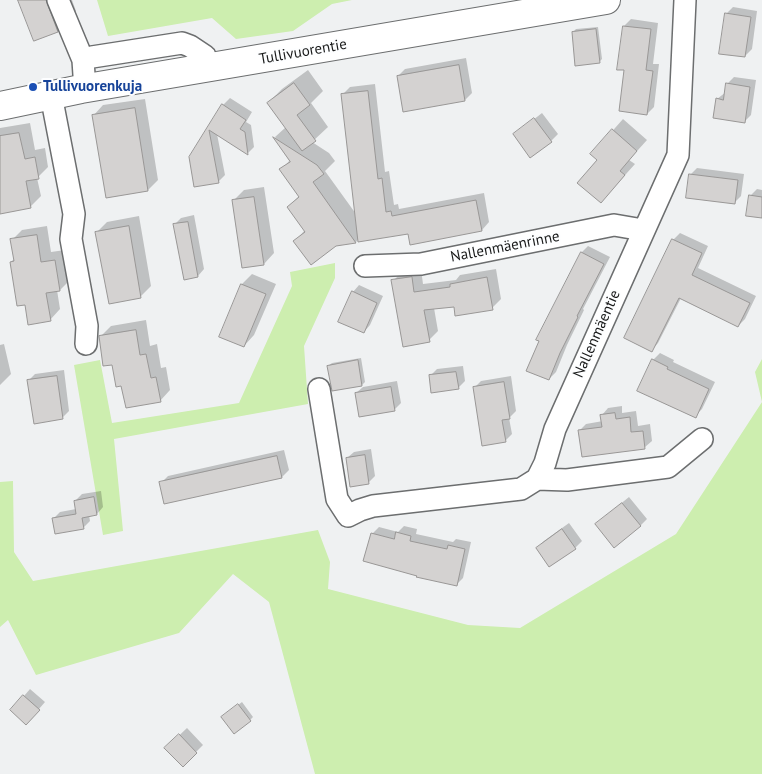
<!DOCTYPE html>
<html>
<head>
<meta charset="utf-8">
<style>
  body { margin:0 }
  canvas { display:block; background:#eff1f2 }
</style>
</head>
<body>
<canvas width="762" height="774"></canvas>
<script>
const ctx = document.querySelector('canvas').getContext('2d');
ctx.lineJoin = 'round';
function paint(path, color) { ctx.fillStyle = color; ctx.fill(path, 'evenodd'); }
function strokePath(path, color, width, dash) { ctx.strokeStyle = color; ctx.lineWidth = width; ctx.lineCap = dash ? 'butt' : 'round'; ctx.setLineDash(dash || []); ctx.stroke(path); }
function drawText(font, color, halo, rows, align = 'center') {
  ctx.font = font + ' "PT Sans",sans-serif'; ctx.lineWidth = 4; ctx.setLineDash([]); ctx.textBaseline = 'middle'; ctx.strokeStyle = halo; ctx.fillStyle = color; for (const [text, x, y, turn = 0] of rows) {
    ctx.save(); ctx.translate(x, y); ctx.rotate((+turn || 0) * Math.PI / 180); ctx.textAlign = isNaN(turn) ? turn : align; if (halo) ctx.strokeText(text, 0, 0); ctx.fillText(text, 0, 0); ctx.restore();
  }
}
const green = new Path2D(`
  M97,0H352L332,4L293,31L236,39L212,18L108,36Z
  M335,263V278L304,346L308,404L114,439L123,531L103,535L74,365L100,360L112,423L239,403L292,286L290,272Z
  M762,359V774H315L269,602L233,574L179,633L36,675L8,620L0,627V482L13,481L14,552L33,581L318,530L330,562L328,589L468,625L520,628L676,534L762,402L755,372Z`);
const shadow = new Path2D(`
  M20,0H72L76,11L57,31Z
  M733,7L757,11L752,49L745,56L726,14Z
  M631,19L658,23L653,64H659L654,107L647,114L625,69L624,26Z
  M598,27L602,59L599,62L573,32L576,29Z
  M466,58L472,93L465,100L404,110L398,76L405,69Z
  M308,70L323,91L311,103L328,127L312,142L329,153L335,161L325,171L356,214L343,94L350,87L375,84L385,172L389,171L394,205L398,204L399,209L484,193L489,222L482,230L409,232L359,238L356,242L336,245L295,241L305,230L288,207L300,195L281,170L290,160L275,137L286,127L268,103L282,89Z
  M734,77L756,80L751,115L744,122L717,99L726,92L727,84Z
  M230,98L252,112L246,122L251,125L254,147L248,153L217,134L225,175L218,182L190,157L223,105Z
  M145,99L158,180L148,190L93,116L103,105Z
  M542,113L558,134L551,141L515,134Z
  M623,119L647,140L629,160L635,164L601,202L598,160L592,154Z
  M30,123L35,150L45,148L48,167L37,178L41,196L30,207L0,213V128Z
  M697,168L744,174L741,196L735,202L690,175Z
  M264,187L274,253L264,264L233,201L244,190Z
  M757,189L762,190V216L750,196Z
  M194,215L204,269L198,276L174,225L181,218Z
  M139,216L151,286L140,297L97,232L107,222Z
  M47,226L51,252L65,250L70,280L60,290H57L60,309L50,320L26,303L11,262L15,258L12,240L22,230Z
  M680,233L708,246L698,268L756,296L745,319L738,326L681,298L658,343L652,350L673,240Z
  M588,246L610,257L583,309L584,310L567,345L556,372L549,379L582,252Z
  M421,269L423,284L456,280L460,275L496,269L501,299L492,308L455,306L434,308L438,331L429,340L393,281L402,272Z
  M252,274L276,284L254,335L244,346L242,284Z
  M359,285L383,296L370,325L364,332L353,292Z
  M146,320L150,346L157,344L161,368L166,367L170,390L160,401L122,384L100,337L111,326Z
  M4,344L11,374L0,385V345Z
  M660,353L674,360L673,362L715,382L702,409L695,416L653,360Z
  M361,358L365,382L362,385L328,366L332,363Z
  M463,366L465,381L458,388L430,376L437,369Z
  M64,370L69,411L62,418L28,381L35,374Z
  M511,376L516,411L509,418L512,434L505,441L474,388L481,381Z
  M397,381L401,403L394,410L356,393L363,387Z
  M622,406V413L636,411L638,426L650,424L652,441L645,447L580,430L586,424L603,421L602,415L608,408Z
  M371,449L375,476L368,483L347,458L354,452Z
  M284,450L289,470L282,477L161,483L168,476Z
  M101,491L103,507L97,514L89,515L90,521L83,528L53,519L60,512L76,509L75,501L82,494Z
  M629,497L647,519L640,526L603,518Z
  M569,523L582,541L575,548H537L544,541Z
  M404,526L417,529L416,534L453,542L456,539L471,542L463,578L456,585L418,575L372,534L379,527L398,532Z
  M30,689L45,702L33,716L24,696Z
  M242,702L253,717L250,720L226,714Z
  M187,728L203,745L183,765L166,748Z`);
const building = new Path2D(`
  M18,0H46L58,32L34,41Z
  M725,13L751,17L745,57L719,54Z
  M623,26L651,29L646,70L653,71L647,115L619,111L624,70H617Z
  M596,29L600,63L575,66L572,32Z
  M459,65L465,101L403,112L397,76Z
  M294,83L310,105L297,115L316,141L302,151L267,103Z
  M726,83L750,87L745,123L713,118L716,98L723,100Z
  M368,91L378,179L382,178L386,212L391,211L392,216L476,200L482,231L410,245L408,234L358,242L341,94Z
  M222,104L246,120L240,129L245,132L248,155L209,130L219,183L194,187L189,157Z
  M135,108L148,191L106,198L92,115Z
  M534,118L552,142L530,158L513,134Z
  M612,129L637,151L620,171L625,175L601,203L577,183L597,160L590,154Z
  M19,133L25,159L35,157L39,179L26,181L31,208L0,214V136Z
  M273,137L317,165L324,174L313,182L356,243L336,246L311,265L293,241L305,232L287,207L299,197L279,169L290,162Z
  M689,174L738,180L735,204L686,198Z
  M749,195L762,197V218L746,216Z
  M254,197L264,265L242,268L232,200Z
  M188,222L198,277L184,280L173,224Z
  M129,226L141,298L109,304L95,232Z
  M37,235L41,262L55,260L60,291L46,293L51,321L28,325L25,305L17,306L10,262L14,261L10,239Z
  M672,239L702,253L692,275L750,303L738,327L679,298L652,352L624,338Z
  M581,252L604,264L577,316L578,317L560,353L549,380L526,371L539,341L536,340Z
  M412,277L414,292L450,287V284L487,277L493,310L455,316L454,307L424,310L430,342L403,347L391,280Z
  M241,284L266,294L244,347L219,337Z
  M352,291L377,303L364,333L338,322Z
  M136,330L140,355L146,354L151,378L156,377L161,402L126,408L121,386L116,387L112,365L103,366L99,336Z
  M652,359L668,367L667,369L709,389L696,418L637,391Z
  M358,360L362,386L332,391L327,366Z
  M456,372L459,389L431,393L429,375Z
  M57,376L63,419L34,424L27,380Z
  M504,382L510,419L502,420L506,442L482,446L473,387Z
  M391,387L395,411L359,417L355,393Z
  M615,413L616,419L630,417L631,432L643,431L645,449L582,457L578,430L602,427L600,415Z
  M365,455L369,484L350,487L346,458Z
  M277,456L282,478L164,504L159,482Z
  M94,497L97,515L82,518L84,529L55,534L52,518L76,514L74,501Z
  M622,503L641,526L614,548L595,524Z
  M562,529L576,549L549,567L536,548Z
  M396,532L411,536L410,541L447,549L448,545L465,549L457,586L416,577L417,576L363,561L371,533L394,539Z
  M23,695L40,710L26,725L10,710Z
  M238,704L251,721L234,734L221,717Z
  M179,734L197,753L183,767L164,748Z`);
const minor = new Path2D(`
  M58,0L83,60L84,75
  M83,60L92,57L182,43L190,46L205,56L209,68
  M51,95L74,214L71,239L87,326L86,344
  M365,266L421,264L614,225L643,230
  M319,389L337,499L348,516L360,510L373,506L521,489L537,479L545,463L555,429L678,155L685,0
  M537,479L567,480L668,467L702,439`);
const major = new Path2D(`
  M0,106L81,89L606,0`);
const markers = [
  [33,87,5,"#1a4fb4"]
];
const streetNames = [
  ["Tullivuorentie",303,52,-10],
  ["Nallenmäenrinne",505,247,-11],
  ["Nallenmäentie",597,334,-66]
];
const transitNames = [
  ["Tullivuorenkuja",43,87]
];
paint(green, '#cdeeaf');
paint(shadow, '#0003');
paint(building, '#d4d2d1');
strokePath(building, '#999796', 1);
strokePath(minor, '#6c6e6f', 24);
strokePath(major, '#6c6e6f', 30);
strokePath(minor, '#fff', 21);
strokePath(major, '#fff', 28);
for (const [x, y, r, color] of markers) { const dot = new Path2D(); dot.arc(x, y, r, 0, 2 * Math.PI); ctx.fillStyle = color; ctx.fill(dot); strokePath(dot, '#fdfeff', 2); }
drawText('15px', '#191a1a', '#fdfeff', streetNames);
drawText('bold 15px', '#164399', '#fdfeff', transitNames, 'left');
</script>
</body>
</html>
